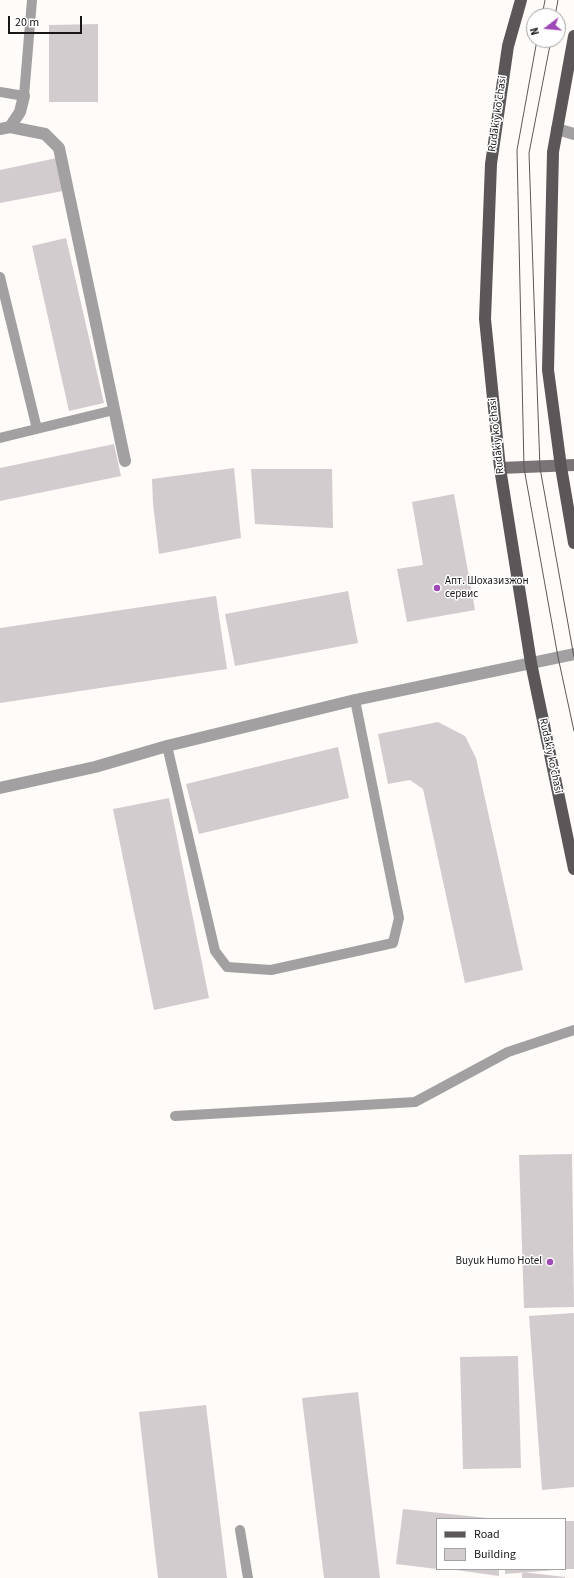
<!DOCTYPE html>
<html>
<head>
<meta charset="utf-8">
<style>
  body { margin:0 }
  #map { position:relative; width:574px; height:1578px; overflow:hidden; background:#fffbf8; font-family:"Source Sans 3",sans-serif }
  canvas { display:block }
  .legend { position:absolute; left:436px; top:1518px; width:130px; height:52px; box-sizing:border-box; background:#fff; border:1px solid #a3a2a2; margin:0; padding:5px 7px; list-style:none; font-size:12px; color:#191716 }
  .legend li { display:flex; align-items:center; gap:8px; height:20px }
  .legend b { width:20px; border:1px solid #a3a2a2 }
  .north { position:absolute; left:526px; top:8px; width:40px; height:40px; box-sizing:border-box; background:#fff; border:1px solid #a3a2a2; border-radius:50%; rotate:254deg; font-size:11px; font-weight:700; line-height:16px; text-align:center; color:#191716 }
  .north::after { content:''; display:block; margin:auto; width:14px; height:18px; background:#9f49b7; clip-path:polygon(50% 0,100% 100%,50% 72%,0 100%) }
  .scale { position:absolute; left:8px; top:16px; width:74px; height:18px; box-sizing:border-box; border:2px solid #191716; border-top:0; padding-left:5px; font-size:12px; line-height:14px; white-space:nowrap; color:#191716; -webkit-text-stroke:3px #fff; paint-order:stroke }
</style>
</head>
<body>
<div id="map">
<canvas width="574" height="1578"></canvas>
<ul class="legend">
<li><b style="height:5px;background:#5b5758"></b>Road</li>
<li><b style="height:11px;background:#d2cccf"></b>Building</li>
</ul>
<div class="north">N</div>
<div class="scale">20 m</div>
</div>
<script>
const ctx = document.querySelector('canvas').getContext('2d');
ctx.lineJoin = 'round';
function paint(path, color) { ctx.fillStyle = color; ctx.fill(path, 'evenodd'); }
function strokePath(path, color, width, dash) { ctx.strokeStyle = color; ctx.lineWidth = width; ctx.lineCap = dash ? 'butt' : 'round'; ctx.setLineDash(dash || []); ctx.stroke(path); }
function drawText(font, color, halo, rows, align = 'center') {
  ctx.font = font + ' "Source Sans 3",sans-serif'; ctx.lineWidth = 3; ctx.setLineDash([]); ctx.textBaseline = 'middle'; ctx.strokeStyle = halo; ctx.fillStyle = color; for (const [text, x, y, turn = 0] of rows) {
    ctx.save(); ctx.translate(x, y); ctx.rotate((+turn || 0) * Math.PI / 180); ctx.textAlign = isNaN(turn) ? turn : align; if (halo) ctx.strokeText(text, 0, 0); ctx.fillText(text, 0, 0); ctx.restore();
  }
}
const building = new Path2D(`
  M98,24V102H49V25Z
  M57,158L63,191L0,203V170Z
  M66,238L104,403L69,411L32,246Z
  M114,444L121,476L0,501V468Z
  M234,468L241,538L159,554L153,504L152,479Z
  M251,469H332L333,528L255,524Z
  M454,494L475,610L407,622L397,569L423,565L412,502Z
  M348,591L358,643L235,666L225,614Z
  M216,596L227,669L0,703V628Z
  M438,722L465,736L476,758L523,970L465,983L423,789L410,780L388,784L378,734Z
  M338,747L349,798L199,834L186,784Z
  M169,798L209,998L154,1010L113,809Z
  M572,1154L574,1307L524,1308L519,1155Z
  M574,1313V1487L542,1490L529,1316Z
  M518,1356L521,1468L463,1469L460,1357Z
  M358,1392L380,1578H324L302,1398Z
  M206,1405L227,1578H158L139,1412Z
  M403,1509L487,1518V1519H437V1569L396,1564Z
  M565,1521H574V1569H565Z
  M449,1569H499V1576Z
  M505,1569H555V1570L505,1574Z
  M522,1572L565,1577V1578H522Z`);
const lane = new Path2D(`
  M0,92L24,96L32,0
  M0,277L37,429
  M0,438L114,410
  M167,746L215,951L227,967L271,970L393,943L399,918L355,700
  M175,1116L415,1102L508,1052L574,1030
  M240,1530L248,1578`);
const street = new Path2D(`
  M10,127L45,134L59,148L125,461
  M0,129L10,127L20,112L24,96
  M557,129L574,134
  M0,788L95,767L167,746L355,700L574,654`);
const secondary = new Path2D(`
  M500,468L574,465`);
const primary = new Path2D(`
  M521,0L508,46L491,164L485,319L500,468L531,663L574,869
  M574,36L553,152L548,370L561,467L574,543`);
const tram = new Path2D(`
  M542,16L545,0
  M555,16L558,0
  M537,40L517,150L524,468L558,657L574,731
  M551,40L529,153L536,357L540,468L574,657`);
const markers = [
  [437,588,4,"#9f49b7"],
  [550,1262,4,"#9f49b7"]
];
const streetNames = [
  ["Rudakiy ko'chasi",498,114,-82],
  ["Rudakiy ko'chasi",497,436,-96],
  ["Rudakiy ko'chasi",550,756,78]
];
const poiNames = [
  ["Апт. Шохазизжон",445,582],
  ["сервис",445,595],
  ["Buyuk Humo Hotel",542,1262,"right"]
];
paint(building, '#d2cccf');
strokePath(lane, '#a3a0a1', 10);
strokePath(street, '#a3a0a1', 12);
strokePath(secondary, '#797576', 12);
strokePath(primary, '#5b5758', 12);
strokePath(tram, '#5b5957', 1);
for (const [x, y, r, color] of markers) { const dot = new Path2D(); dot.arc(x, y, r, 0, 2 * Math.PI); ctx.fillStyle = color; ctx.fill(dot); strokePath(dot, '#fff', 1.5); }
drawText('11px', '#191716', '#fff', streetNames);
drawText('11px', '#191716', '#fff', poiNames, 'left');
</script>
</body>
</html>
